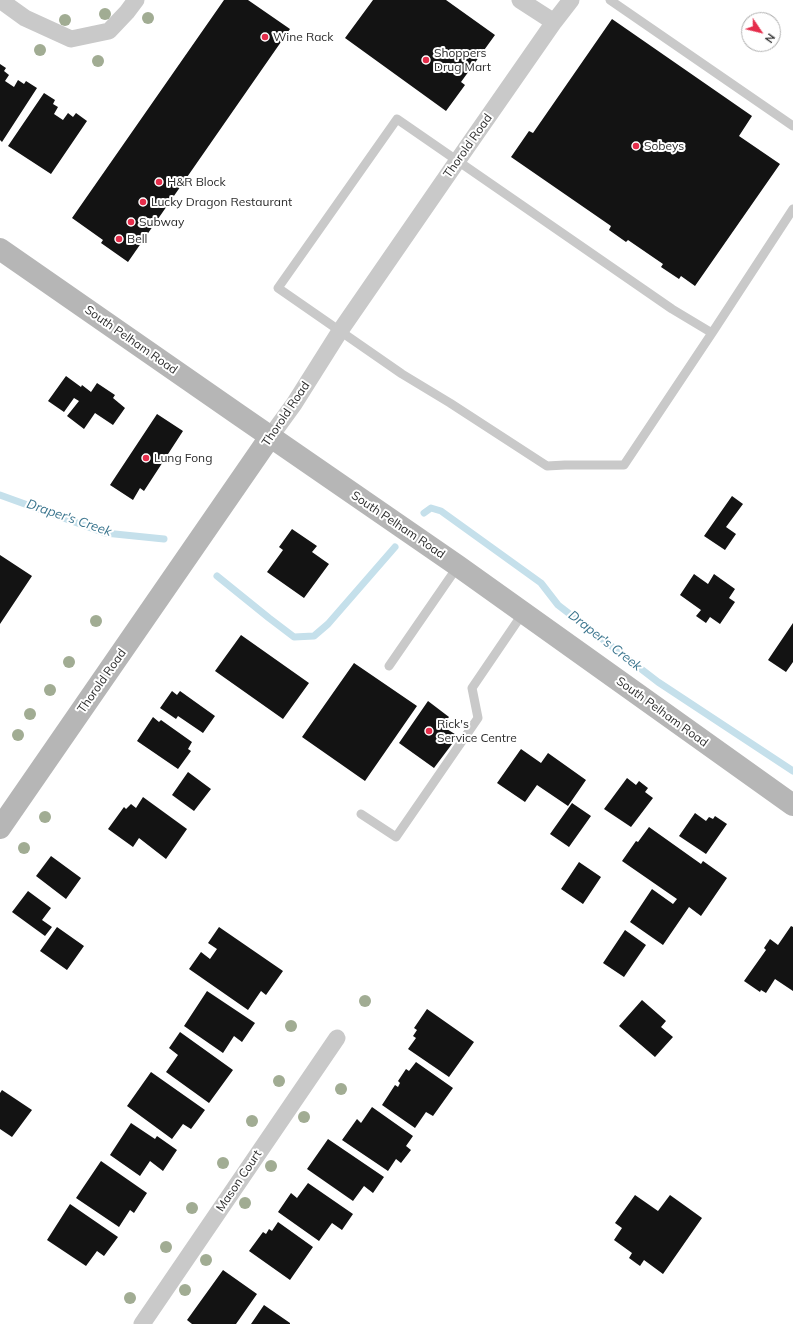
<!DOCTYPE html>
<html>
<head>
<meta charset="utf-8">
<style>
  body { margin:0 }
  #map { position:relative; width:793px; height:1324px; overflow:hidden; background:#fff; font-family:Mulish,sans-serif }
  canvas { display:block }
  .north { position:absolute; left:741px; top:12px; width:40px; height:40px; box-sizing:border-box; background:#fff; border:1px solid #ababab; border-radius:50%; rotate:125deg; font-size:11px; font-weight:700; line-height:16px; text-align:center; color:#2c2c2c }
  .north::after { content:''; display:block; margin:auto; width:14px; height:18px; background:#e52d4b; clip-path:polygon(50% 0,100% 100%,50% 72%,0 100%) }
</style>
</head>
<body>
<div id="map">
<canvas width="793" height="1324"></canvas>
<div class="north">N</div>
</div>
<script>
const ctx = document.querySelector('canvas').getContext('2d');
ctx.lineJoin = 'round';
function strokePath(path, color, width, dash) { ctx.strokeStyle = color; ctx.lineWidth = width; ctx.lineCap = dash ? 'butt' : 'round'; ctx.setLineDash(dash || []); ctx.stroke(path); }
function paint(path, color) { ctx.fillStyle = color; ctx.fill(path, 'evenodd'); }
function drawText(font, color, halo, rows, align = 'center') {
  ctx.font = font + ' Mulish,sans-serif'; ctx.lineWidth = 4; ctx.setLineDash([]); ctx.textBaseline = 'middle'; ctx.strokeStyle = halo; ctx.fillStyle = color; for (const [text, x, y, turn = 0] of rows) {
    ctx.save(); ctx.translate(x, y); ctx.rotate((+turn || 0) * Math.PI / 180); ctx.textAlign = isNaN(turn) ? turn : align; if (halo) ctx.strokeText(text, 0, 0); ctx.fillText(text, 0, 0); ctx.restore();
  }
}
const stream = new Path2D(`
  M0,495L105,533L164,539
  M424,513L431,508L441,511L541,583L558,605L658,682L793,771
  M217,576L269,618L294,637L314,636L328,624L395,547`);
const building = new Path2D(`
  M224,0H248L290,29L128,262L101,243L103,240L72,218Z
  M373,0H446L495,35L461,82L465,85L446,111L345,38Z
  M612,19L752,116L739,136L780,164L695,286L681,276L679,279L661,267L663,264L628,240L626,242L609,230L611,226L511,157L529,131L533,133Z
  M0,64L6,68L4,71L9,75L5,81L14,87L18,80L24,84L26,81L37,88L2,142L0,140Z
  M44,93L55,100L53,104L58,107L54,114L63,120L68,113L73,117L76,113L87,121L51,174L8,146Z
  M66,376L81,387L82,385L91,392L97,383L115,395L113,398L125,408L113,425L95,413L84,429L67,416L79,401L74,398L64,412L48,401Z
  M157,414L183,431L144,491L140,488L133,500L110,485Z
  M732,496L743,504L726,527L736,534L725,550L704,536Z
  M292,529L317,546L312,552L329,564L304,598L267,572L283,550L279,547Z
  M0,555L32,576L0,624Z
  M694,574L708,584L714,574L735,589L729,598L735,602L720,624L710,617L706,623L696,616L701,610L680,595Z
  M793,623V662L786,672L768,660Z
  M241,635L309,683L283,719L215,671Z
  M354,663L417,706L365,781L302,737Z
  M172,691L177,695L180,691L215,716L203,733L178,716L176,719L160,708Z
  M428,701L449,717L442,726L458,736L434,768L399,743Z
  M153,717L159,722L161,720L192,742L188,749L191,751L178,769L137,741Z
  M521,749L541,763L548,753L586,780L568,806L537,785L525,802L497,783Z
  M188,772L211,789L194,811L172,795Z
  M627,778L636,785L639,781L648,788L645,792L653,798L631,827L604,809Z
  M143,797L187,829L166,859L139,838L133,847L108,829L124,807L126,809L131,804L136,808Z
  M572,803L591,816L569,847L550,834Z
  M695,813L706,821L709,817L713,819L715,816L727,824L706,854L679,836Z
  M649,827L701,864L703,861L727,878L701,916L689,907L663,945L630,922L652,889L673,904L677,899L622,861L636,841L638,842Z
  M51,856L81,878L66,899L36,876Z
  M579,862L601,877L583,904L561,889Z
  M28,891L51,908L42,920L52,927L45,936L12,912Z
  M791,926L793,927V991L775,979L766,993L761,990L760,992L744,981L766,950L764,948L770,939L778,945Z
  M57,927L84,946L67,970L40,951Z
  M219,927L283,971L266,995L261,991L248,1010L189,969L201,952L210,959L217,949L208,943Z
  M625,930L646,945L624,977L603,963Z
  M207,991L255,1023L242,1042L234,1036L223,1053L184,1026Z
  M642,1000L666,1021L661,1027L673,1037L655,1057L619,1026Z
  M427,1009L474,1042L449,1077L408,1049L416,1038L413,1036L417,1030L414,1028Z
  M180,1032L233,1070L209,1103L166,1072L178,1055L169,1048Z
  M416,1062L453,1088L433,1116L426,1112L415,1128L382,1105L395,1085L398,1087L400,1083L398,1081L406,1069L409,1071Z
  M151,1072L205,1110L191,1129L183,1124L172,1139L127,1106Z
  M2,1090L32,1110L12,1137L0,1129V1093Z
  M372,1107L413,1136L406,1146L411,1150L401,1163L396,1159L388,1171L342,1140L357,1119L361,1123Z
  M131,1123L155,1139L157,1136L177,1150L163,1171L150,1161L140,1176L110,1155Z
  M328,1139L384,1177L373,1193L364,1186L353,1201L307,1169Z
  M101,1161L147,1193L134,1213L130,1210L119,1227L76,1198Z
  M308,1183L353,1214L342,1230L332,1223L319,1241L278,1212L291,1193L297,1198Z
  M635,1195L658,1211L670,1195L702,1218L663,1274L644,1260L640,1266L629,1258L632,1253L614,1240L622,1228L615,1223Z
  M70,1204L118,1237L104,1256L97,1251L86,1266L47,1240Z
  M278,1222L313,1247L290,1280L249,1251L263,1232L266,1234L269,1229L272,1231Z
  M223,1270L257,1294L236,1324H192L187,1320Z
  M264,1305L290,1323V1324H251Z`);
const lane = new Path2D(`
  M610,0L793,126
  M712,333L624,465H565L547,466L450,403L402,374L278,288L397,119L672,309L712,333L793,209
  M389,666L458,566
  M361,814L396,837L478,718L472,688L523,613`);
const street = new Path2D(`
  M0,0L25,18L71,39L109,31L127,12L136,0
  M520,0L554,22
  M270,437L294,404L340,331L458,160L554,22L571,0
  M142,1324L337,1038`);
const secondary = new Path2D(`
  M0,249L239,415L458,566L793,805
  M0,828L270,437`);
const trees = [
  [105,14],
  [148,18],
  [65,20],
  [40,50],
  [98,61],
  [96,621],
  [69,662],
  [50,690],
  [30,714],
  [18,735],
  [45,817],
  [24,848],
  [365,1001],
  [291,1026],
  [279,1081],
  [341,1089],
  [304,1117],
  [252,1121],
  [223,1163],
  [271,1166],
  [245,1203],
  [192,1208],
  [166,1247],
  [206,1260],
  [185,1290],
  [130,1298]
];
const markers = [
  [265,37,4,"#e52d4b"],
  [426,60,4,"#e52d4b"],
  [636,146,4,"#e52d4b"],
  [159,182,4,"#e52d4b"],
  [143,202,4,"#e52d4b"],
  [131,222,4,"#e52d4b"],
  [119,239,4,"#e52d4b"],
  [146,458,4,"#e52d4b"],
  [429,731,4,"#e52d4b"]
];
const poiNames = [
  ["Wine Rack",273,37],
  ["Shoppers",434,53],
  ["Drug Mart",434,67],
  ["Sobeys",644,146],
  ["H&R Block",167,182],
  ["Lucky Dragon Restaurant",151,202],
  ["Subway",139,222],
  ["Bell",127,239],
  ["Lung Fong",154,458],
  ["Rick's",437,724],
  ["Service Centre",437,738]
];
const streetNames = [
  ["Thorold Road",468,146,-55],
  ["South Pelham Road",131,340,35],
  ["Thorold Road",286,414,-56],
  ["South Pelham Road",398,525,34],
  ["Thorold Road",102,681,-55],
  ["South Pelham Road",662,712,36],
  ["Mason Court",239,1181,-56]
];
const waterNames = [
  ["Draper's Creek",69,518,19],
  ["Draper's Creek",605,641,38]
];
strokePath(stream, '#c5e0eb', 7);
paint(building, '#131313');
strokePath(lane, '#c9c9c9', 9);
strokePath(street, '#c9c9c9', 17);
strokePath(secondary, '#b6b6b6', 22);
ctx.fillStyle = '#a1ac93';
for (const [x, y] of trees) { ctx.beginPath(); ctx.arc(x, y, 6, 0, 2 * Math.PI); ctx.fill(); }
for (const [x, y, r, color] of markers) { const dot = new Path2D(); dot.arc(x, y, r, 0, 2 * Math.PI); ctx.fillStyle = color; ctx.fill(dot); strokePath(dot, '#fff', 1.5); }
drawText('12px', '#2c2c2c', '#fff', poiNames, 'left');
drawText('12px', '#2c2c2c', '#fff', streetNames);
drawText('italic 13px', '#3b758e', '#fff', waterNames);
</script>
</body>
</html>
